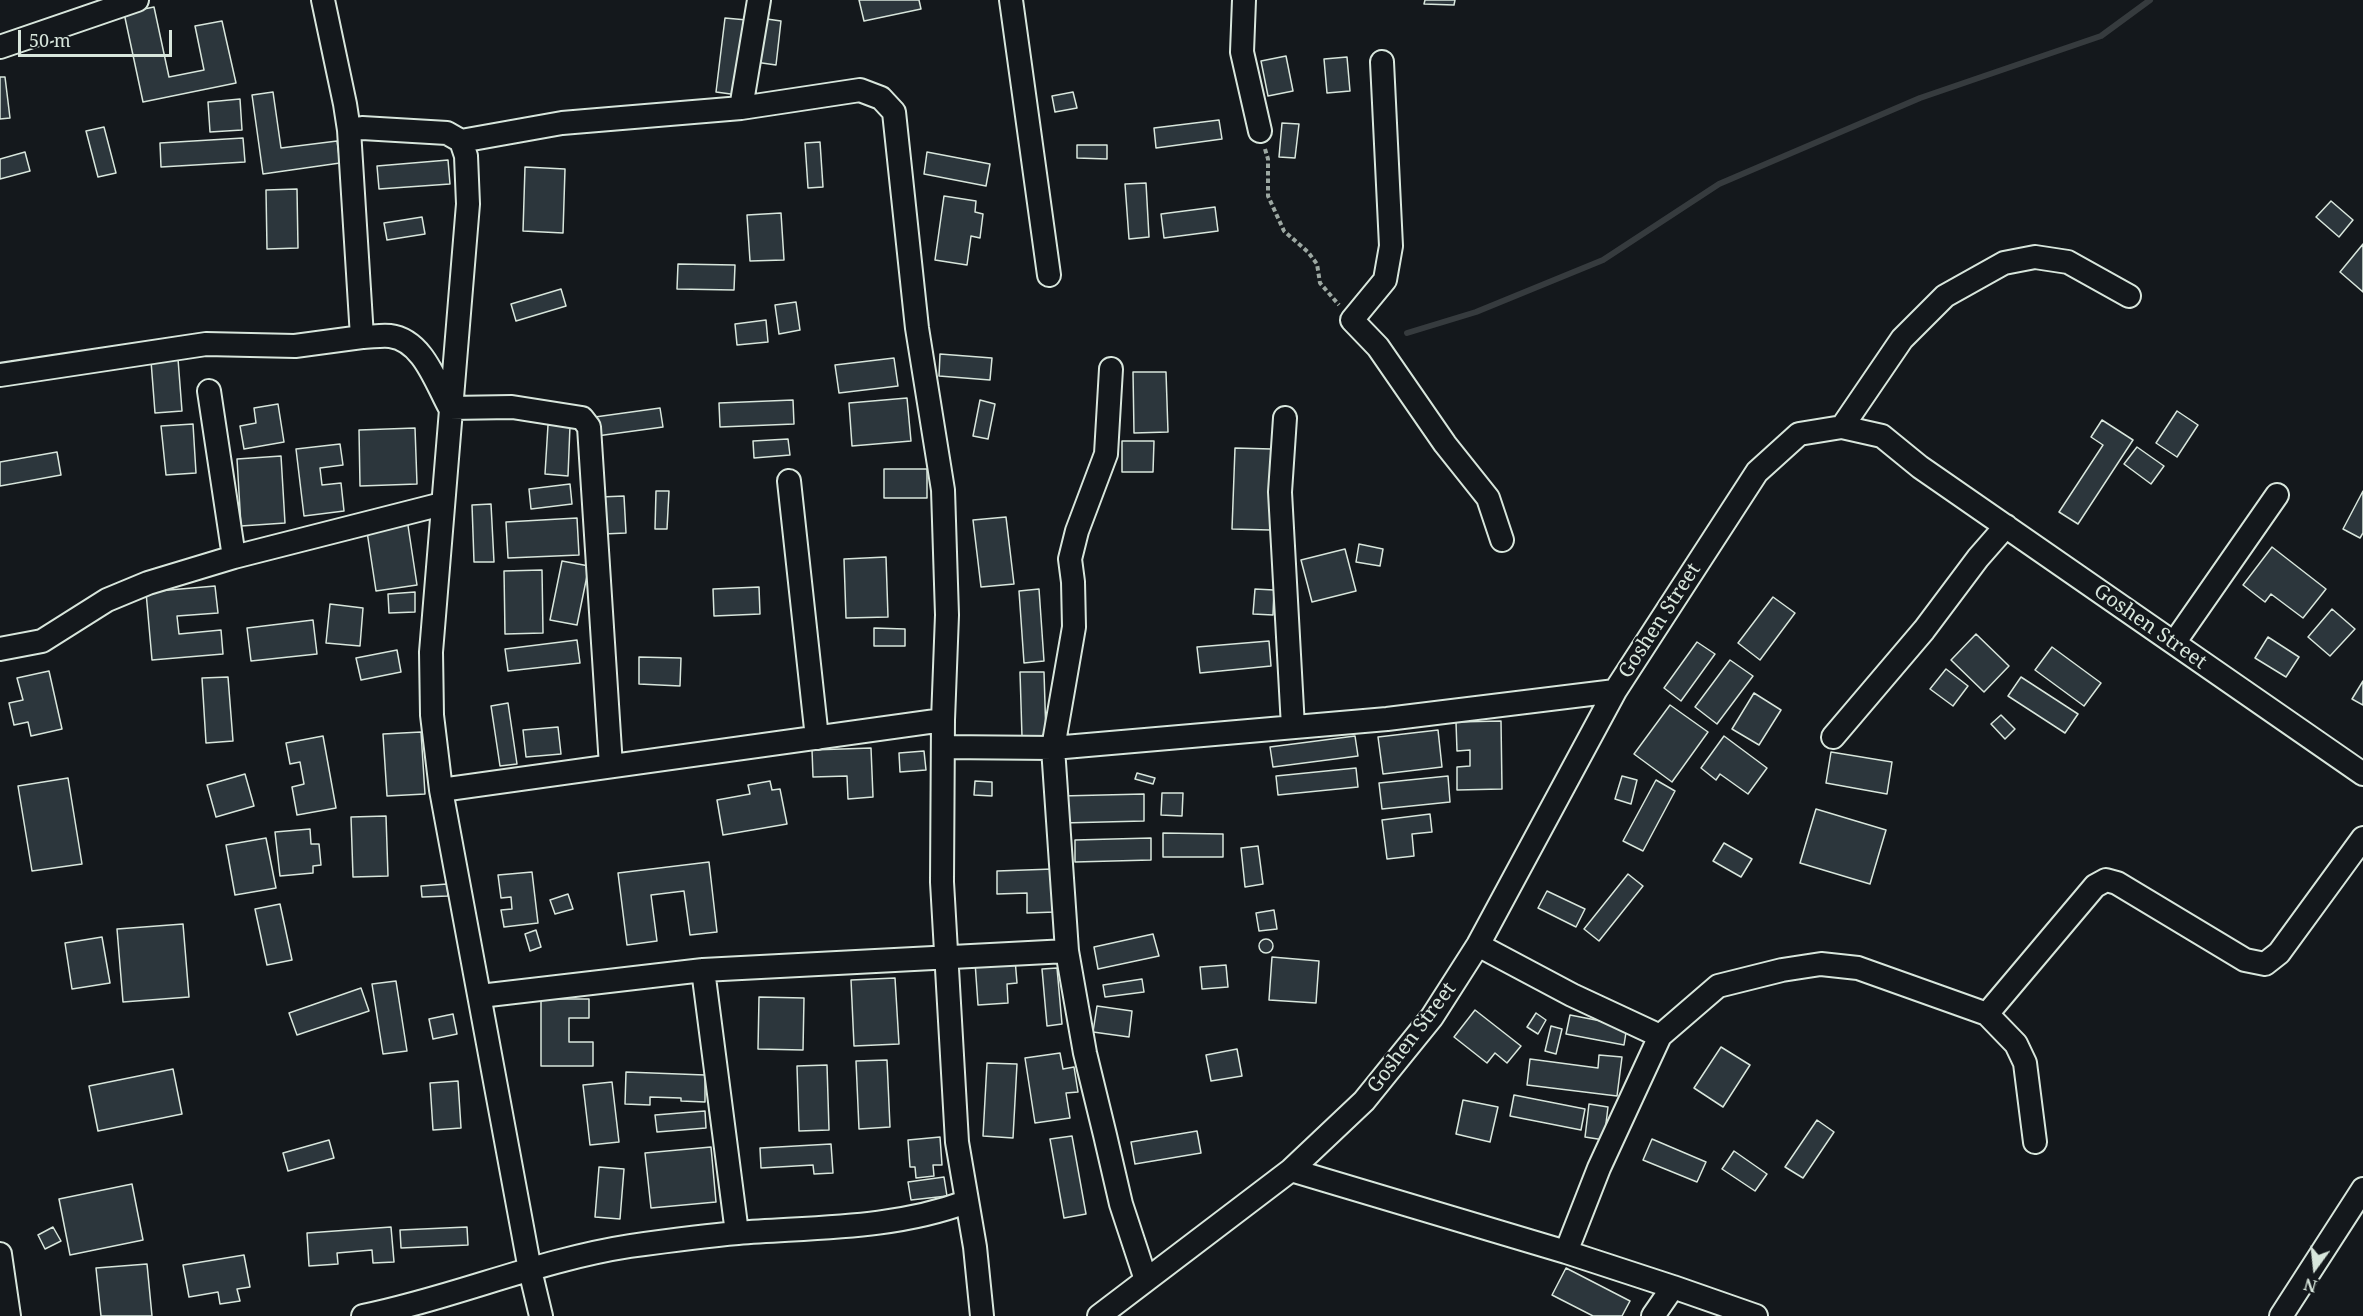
<!DOCTYPE html>
<html>
<head>
<meta charset="utf-8">
<style>
  body { margin:0 }
  #map { position:relative; width:2363px; height:1316px; overflow:hidden; background:#14181c; font-family:"Noto Serif",serif }
  canvas { display:block }
  .north { position:absolute; left:2285px; top:1238px; width:60px; height:60px; -webkit-text-stroke:4px #14181c; paint-order:stroke; rotate:195deg; font-size:16px; font-weight:700; line-height:24px; text-align:center; color:#d8e6dc }
  .north::after { content:''; display:block; margin:auto; width:21px; height:27px; background:#d8e6dc; clip-path:polygon(50% 0,100% 100%,50% 72%,0 100%) }
  .scale { position:absolute; left:18px; top:30px; width:154px; height:27px; box-sizing:border-box; border:3px solid #d8e6dc; border-top:0; padding-left:8px; font-size:18px; line-height:21px; white-space:nowrap; color:#d8e6dc; -webkit-text-stroke:4px #14181c; paint-order:stroke }
</style>
</head>
<body>
<div id="map">
<canvas width="2363" height="1316"></canvas>
<div class="north">N</div>
<div class="scale">50 m</div>
</div>
<script>
const ctx = document.querySelector('canvas').getContext('2d');
ctx.lineJoin = 'round';
function strokePath(path, color, width, dash) { ctx.strokeStyle = color; ctx.lineWidth = width; ctx.lineCap = dash ? 'butt' : 'round'; ctx.setLineDash(dash || []); ctx.stroke(path); }
function paint(path, color) { ctx.fillStyle = color; ctx.fill(path, 'evenodd'); }
function drawText(font, color, halo, rows, align = 'center') {
  ctx.font = font + ' "Noto Serif",serif'; ctx.lineWidth = 4.5; ctx.setLineDash([]); ctx.textBaseline = 'middle'; ctx.strokeStyle = halo; ctx.fillStyle = color; for (const [text, x, y, turn = 0] of rows) {
    ctx.save(); ctx.translate(x, y); ctx.rotate((+turn || 0) * Math.PI / 180); ctx.textAlign = isNaN(turn) ? turn : align; if (halo) ctx.strokeText(text, 0, 0); ctx.fillText(text, 0, 0); ctx.restore();
  }
}
const stream = new Path2D(`
  M1407,333L1476,312L1603,260L1719,184L1920,98L2101,36L2150,0`);
const building = new Path2D(`
  M859,0H919L921,9L864,21Z
  M1425,0H1455L1454,5L1424,4Z
  M154,7L169,77L204,70L195,26L222,21L236,83L143,102L124,13Z
  M725,18L747,20L738,95L716,92Z
  M760,18L781,21L776,65L755,62Z
  M1286,56L1293,91L1268,96L1261,61Z
  M1347,57L1350,91L1327,93L1324,59Z
  M0,77H5L10,118L0,119Z
  M273,92L281,148L337,141L340,163L263,174L252,95Z
  M1073,92L1077,108L1055,112L1052,96Z
  M240,99L242,130L210,132L208,102Z
  M1219,120L1222,139L1156,148L1154,128Z
  M1282,123L1299,124L1295,158L1279,157Z
  M104,127L116,173L98,177L86,131Z
  M243,138L245,162L161,167L160,143Z
  M820,142L823,187L808,188L805,143Z
  M1077,145H1107V159L1077,158Z
  M25,152L30,171L0,179V159Z
  M927,152L990,164L986,186L924,174Z
  M448,160L450,184L379,189L377,166Z
  M525,167L565,169L563,233L523,231Z
  M1146,183L1149,237L1129,239L1125,184Z
  M297,189L298,248L267,249L266,190Z
  M944,196L976,201L975,212L983,214L980,238L971,236L967,265L935,260Z
  M2331,201L2353,220L2339,237L2316,217Z
  M1215,207L1218,231L1164,238L1161,214Z
  M781,213L784,260L750,261L747,215Z
  M422,217L425,234L387,240L384,223Z
  M2363,244V292L2340,272Z
  M678,264L735,265L734,290L677,289Z
  M561,289L566,306L516,321L511,304Z
  M796,302L800,330L779,334L775,305Z
  M766,320L768,342L737,345L735,324Z
  M940,354L992,358L990,380L939,376Z
  M894,358L898,386L839,393L835,365Z
  M178,359L182,411L155,413L151,361Z
  M1133,372H1166L1168,432L1134,433Z
  M907,398L911,441L852,446L849,403Z
  M793,400L794,424L720,427L719,403Z
  M980,400L995,404L988,439L973,436Z
  M278,404L284,442L244,449L240,426L256,423L254,408Z
  M660,408L663,427L597,436L595,417Z
  M2177,411L2198,425L2177,457L2156,443Z
  M2102,420L2133,440L2078,524L2059,512L2103,445L2091,437Z
  M193,424L196,473L166,475L161,426Z
  M548,425L570,426L568,476L545,474Z
  M415,428L417,484L360,486L359,430Z
  M788,439L790,455L754,458L753,441Z
  M1122,441H1154L1153,472H1122Z
  M340,444L343,465L320,468L322,485L341,483L344,511L304,516L296,449Z
  M2137,447L2164,466L2151,484L2124,464Z
  M1235,448L1272,449L1270,530L1232,529Z
  M57,452L61,475L0,486V462Z
  M281,456L285,523L241,526L237,459Z
  M884,469H927V498H884Z
  M570,484L572,504L531,509L529,489Z
  M656,491H669L667,529H655Z
  M2363,491V533L2360,538L2343,529Z
  M624,496L626,533L603,534L600,497Z
  M491,504L494,562H474L472,505Z
  M1006,517L1014,584L981,587L973,520Z
  M577,518L579,555L508,558L506,522Z
  M407,519L417,585L376,591L366,525Z
  M1359,544L1383,549L1380,566L1356,562Z
  M2272,547L2326,589L2303,618L2271,594L2265,602L2243,585Z
  M1345,549L1356,591L1312,602L1301,560Z
  M886,557L888,617L846,618L844,559Z
  M562,561L589,566L577,625L550,620Z
  M542,570L543,633L505,634L504,571Z
  M215,586L218,613L177,616L179,634L221,630L223,654L152,660L146,592Z
  M759,587L760,614L714,616L713,589Z
  M1039,589L1044,661L1024,663L1019,591Z
  M1255,589L1274,590L1273,615L1253,614Z
  M415,592V612L389,613L388,594Z
  M1773,597L1795,613L1760,660L1738,643Z
  M330,604L363,608L360,646L326,643Z
  M2332,609L2355,629L2330,656L2308,637Z
  M313,620L317,654L251,661L247,628Z
  M874,628L905,629V646H874Z
  M1976,634L2009,666L1984,692L1951,660Z
  M2268,637L2299,657L2286,677L2255,658Z
  M577,640L580,663L508,671L505,649Z
  M1269,641L1271,666L1200,673L1197,647Z
  M1697,642L1715,654L1681,701L1664,688Z
  M2052,647L2101,683L2084,706L2035,670Z
  M397,650L401,672L361,680L356,658Z
  M639,657L681,658L680,686L639,684Z
  M1730,660L1753,676L1717,724L1695,707Z
  M1946,669L1968,686L1953,706L1930,689Z
  M49,671L62,729L31,736L28,722L14,725L9,703L23,700L17,678Z
  M1020,672H1044L1046,736L1022,737Z
  M228,677L233,741L206,743L202,678Z
  M2021,677L2078,714L2065,733L2008,696Z
  M2363,681V705L2352,699Z
  M1754,693L1781,710L1759,745L1732,729Z
  M508,703L517,764L500,766L491,706Z
  M1670,705L1708,732L1672,782L1634,754Z
  M2001,715L2015,729L2005,739L1991,724Z
  M1501,721L1502,789L1457,790V767L1470,766V750L1457,751L1456,722Z
  M558,727L561,754L526,757L523,730Z
  M1438,730L1442,767L1383,774L1378,737Z
  M421,732L425,794L387,796L383,734Z
  M323,736L336,808L297,815L292,787L304,784L300,762L290,764L286,743Z
  M1355,736L1358,756L1273,767L1270,747Z
  M1724,736L1767,768L1748,794L1720,774L1716,780L1701,768Z
  M871,748L873,797L848,799L847,776L813,777L812,750Z
  M924,751L926,770L900,772L899,753Z
  M1831,752L1892,762L1887,794L1826,783Z
  M1356,768L1358,787L1278,795L1276,776Z
  M1137,773L1155,778L1153,784L1135,779Z
  M245,774L254,806L216,817L207,785Z
  M1448,776L1450,802L1382,809L1379,783Z
  M1622,776L1637,780L1631,804L1615,799Z
  M68,778L82,864L32,871L18,786Z
  M1656,780L1675,791L1643,851L1623,841Z
  M770,781L772,790L780,789L787,824L723,835L717,800L750,794L748,785Z
  M975,781L992,782V796L974,795Z
  M1162,793H1183L1182,816L1161,815Z
  M1144,794V821L1062,823L1061,796Z
  M1816,809L1886,830L1870,884L1800,863Z
  M1430,814L1432,832L1412,834L1414,856L1387,859L1382,820Z
  M386,816L388,876L353,877L351,817Z
  M310,829L311,844H319L321,865L313,866V873L280,876L275,832Z
  M1163,833L1223,834V857H1163Z
  M266,838L276,888L235,895L226,845Z
  M1151,838V860L1075,862V840Z
  M1724,843L1752,859L1741,877L1713,861Z
  M1258,846L1263,884L1245,887L1241,848Z
  M709,862L717,932L690,935L684,891L651,895L657,941L627,945L618,873Z
  M1053,869L1055,912L1027,913V893L997,894V871Z
  M532,872L538,923L504,927L501,910L512,909L511,897L501,898L498,875Z
  M1628,874L1643,886L1599,941L1584,929Z
  M447,884L448,896L422,897L421,886Z
  M1547,891L1585,909L1576,927L1538,908Z
  M568,894L573,909L555,914L550,900Z
  M280,904L292,960L267,965L255,909Z
  M1274,910L1277,929L1259,931L1256,913Z
  M183,924L189,997L123,1002L117,929Z
  M536,930L541,947L530,951L525,934Z
  M1153,934L1159,956L1098,969L1094,947Z
  M102,937L110,983L72,989L65,943Z
  M1259 946a7 7 0 1 1 14 0a7 7 0 1 1-14 0Z
  M1272,957L1319,961L1316,1003L1269,1000Z
  M1015,959L1017,983L1007,984L1008,1003L978,1005L975,962Z
  M1226,965L1228,987L1202,989L1200,967Z
  M1057,968L1062,1024L1047,1026L1042,969Z
  M895,978L899,1044L854,1046L851,980Z
  M1142,979L1144,992L1105,997L1103,985Z
  M396,981L407,1051L383,1054L372,984Z
  M361,988L369,1011L297,1035L289,1013Z
  M759,997L804,998L803,1050L758,1049Z
  M541,999H589V1018H569V1042H593V1066H541Z
  M1097,1006L1132,1011L1129,1037L1093,1032Z
  M1475,1010L1521,1046L1507,1063L1495,1053L1487,1063L1454,1037Z
  M1536,1013L1546,1020L1538,1034L1527,1027Z
  M453,1014L457,1034L433,1039L429,1019Z
  M1570,1015L1627,1026L1624,1045L1566,1034Z
  M1551,1026L1562,1029L1556,1054L1545,1051Z
  M1721,1047L1750,1065L1723,1107L1694,1088Z
  M1237,1049L1242,1076L1211,1081L1206,1055Z
  M1060,1053L1063,1069L1074,1067L1078,1092L1066,1093L1070,1118L1035,1123L1025,1058Z
  M1599,1055L1622,1057L1617,1096L1527,1085L1530,1059L1598,1068Z
  M887,1060L890,1127L859,1129L856,1061Z
  M987,1063L1017,1064L1013,1138L983,1136Z
  M827,1065L829,1130L799,1131L797,1066Z
  M173,1069L182,1114L98,1131L89,1086Z
  M626,1072L705,1075V1102L681,1101V1098L650,1097V1105L625,1104Z
  M458,1081L461,1128L433,1130L430,1083Z
  M612,1082L619,1142L590,1145L583,1085Z
  M1514,1095L1585,1109L1581,1130L1510,1116Z
  M1463,1100L1498,1107L1490,1142L1456,1134Z
  M1589,1104L1608,1107L1604,1140L1585,1137Z
  M705,1111L706,1128L657,1132L655,1115Z
  M1817,1120L1834,1132L1803,1178L1785,1167Z
  M1197,1131L1201,1153L1135,1164L1131,1142Z
  M1072,1136L1086,1214L1064,1218L1050,1139Z
  M940,1137L942,1165H933L934,1176L916,1178L915,1167H910L908,1140Z
  M1652,1139L1706,1162L1697,1182L1643,1160Z
  M329,1140L334,1158L288,1171L283,1153Z
  M831,1144L833,1173L814,1174L813,1165L761,1168L760,1148Z
  M711,1147L716,1202L651,1208L645,1153Z
  M1734,1151L1767,1174L1755,1191L1722,1169Z
  M599,1167L624,1169L620,1219L595,1217Z
  M944,1177L947,1196L911,1200L908,1182Z
  M132,1184L143,1240L70,1255L59,1199Z
  M53,1227L61,1241L45,1249L38,1235Z
  M391,1227L394,1262L373,1263L372,1250L337,1253L338,1264L309,1266L307,1233Z
  M467,1227L468,1245L401,1248L400,1230Z
  M244,1255L250,1287L237,1289L240,1301L220,1304L218,1292L189,1297L183,1265Z
  M147,1264L152,1316H101L96,1268Z
  M1566,1268L1630,1301L1622,1316H1593L1552,1295Z`);
const path = new Path2D(`
  M1265,149L1268,159V196L1284,231L1308,252L1317,264L1320,283L1339,305`);
const minor = new Path2D(`
  M323,0L345,104L349,130L362,128L447,133L461,141L466,156L468,204L431,652L432,715L441,790
  M1011,0L1049,275
  M1244,0L1242,52L1260,131
  M0,47L137,0
  M1382,62L1391,246L1385,280L1352,320L1378,347L1445,444L1488,498L1502,540
  M741,108L759,0
  M461,141L562,123L741,108L860,90L881,98L894,112L917,328L943,490L947,615L943,720
  M362,337C371,337 381,335 390,336C423,340 436,383 450,408L512,407L582,418L589,427L611,766
  M1111,369L1106,454L1077,531L1070,559L1073,582L1074,627L1053,748L1067,951L1085,1053L1105,1135L1121,1204L1146,1280
  M0,375L206,344L295,346L362,337L349,130
  M209,391L234,557
  M1285,418L1280,492L1293,727
  M1842,427L1902,339L1945,296L2004,263L2035,257L2068,262L2129,296
  M789,481L817,738
  M2174,643L2277,495
  M0,649L42,641L107,600L148,583L234,557L442,504
  M1833,737L1924,630L1978,558L2006,526
  M943,747L1053,748L1387,719L1615,691
  M1478,945L1572,995L1660,1036L1599,1168L1566,1252
  M703,970L737,1233
  M480,996L703,970L1067,951
  M1987,1014L2095,886L2106,880L2117,883L2245,960L2265,964L2279,953L2363,838
  M1660,1036L1718,986L1782,970L1821,964L1858,968L1987,1014L2016,1044L2025,1063L2035,1142
  M1291,1170L1566,1252L1673,1287
  M0,1254L9,1316
  M363,1316C453,1298 539,1260 630,1246C666,1241 702,1236 738,1233C815,1227 894,1229 966,1202
  M541,1316L530,1270L441,790L943,720L942,882L957,1142L975,1247L982,1316
  M1099,1316L1291,1170L1364,1101L1432,1017L1478,945L1615,691L1757,472L1799,434L1842,427L1882,436L1920,467L2363,774
  M1653,1316L1673,1287L1756,1316
  M2281,1316L2363,1189`);
const streetNames = [
  ["Goshen Street",1660,621,-57],
  ["Goshen Street",2150,627,35],
  ["Goshen Street",1412,1038,-53]
];
strokePath(stream, '#363b3e', 6);
paint(building, '#2c363c');
strokePath(building, '#d8e6dc', 1.5);
strokePath(minor, '#d8e6dc', 26);
strokePath(path, '#9da8a2', 4, [4.5, 3]);
strokePath(minor, '#14181c', 22);
drawText('20px', '#d8e6dc', '#14181c', streetNames);
</script>
</body>
</html>
